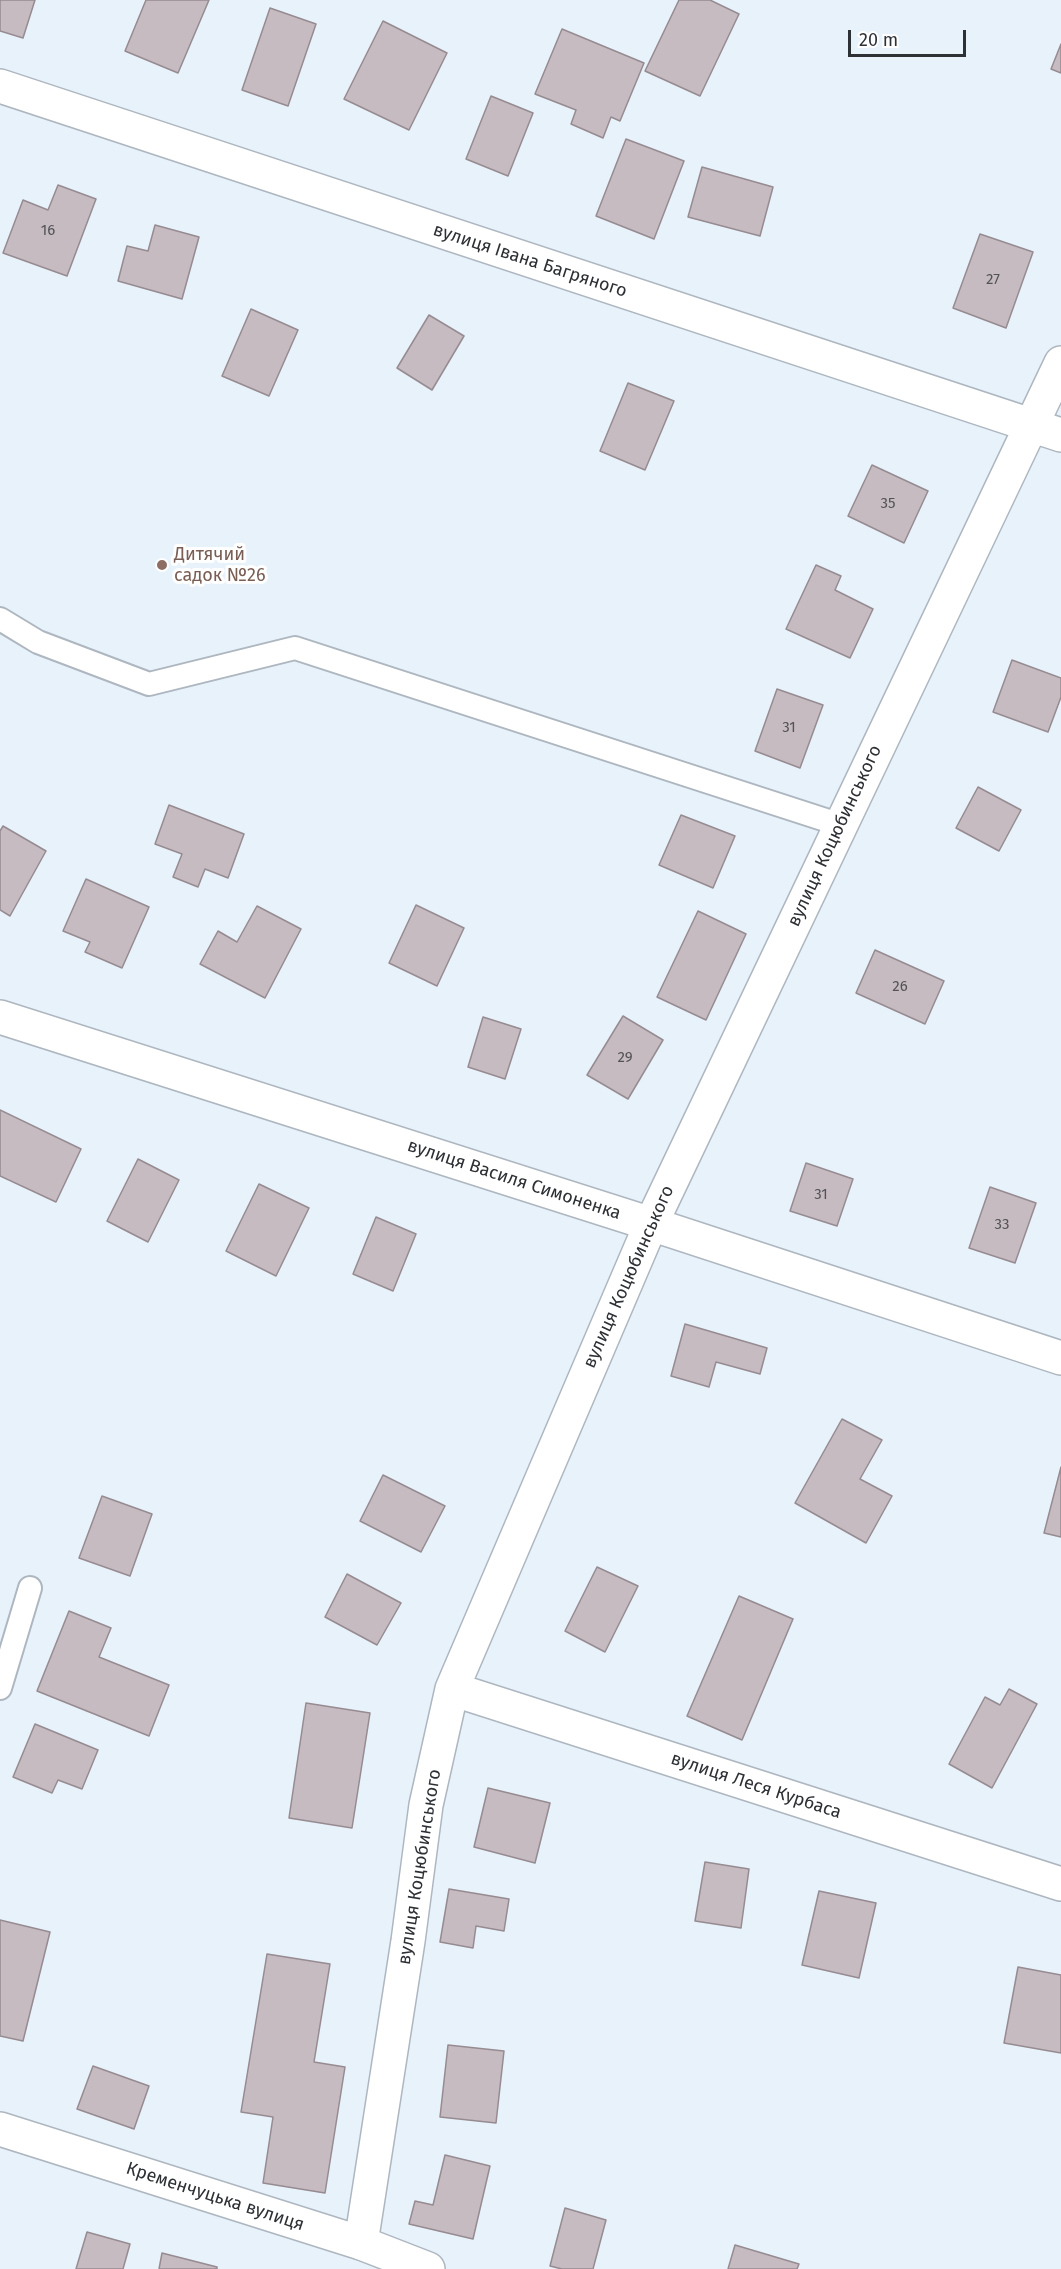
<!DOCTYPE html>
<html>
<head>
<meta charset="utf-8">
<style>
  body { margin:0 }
  #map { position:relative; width:1061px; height:2269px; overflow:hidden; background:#e8f2fb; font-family:"Fira Sans",sans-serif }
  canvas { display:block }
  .scale { position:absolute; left:848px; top:30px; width:118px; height:27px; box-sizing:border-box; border:3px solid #2d3034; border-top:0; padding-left:8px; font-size:18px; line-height:21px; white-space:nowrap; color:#2d3034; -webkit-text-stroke:4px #fff; paint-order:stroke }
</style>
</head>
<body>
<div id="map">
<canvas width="1061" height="2269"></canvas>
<div class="scale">20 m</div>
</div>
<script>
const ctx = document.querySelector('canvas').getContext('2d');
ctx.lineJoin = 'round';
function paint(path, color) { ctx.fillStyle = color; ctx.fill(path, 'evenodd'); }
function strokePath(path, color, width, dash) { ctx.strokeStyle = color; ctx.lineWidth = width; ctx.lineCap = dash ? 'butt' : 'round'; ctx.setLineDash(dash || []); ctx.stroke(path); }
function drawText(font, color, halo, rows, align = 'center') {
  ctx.font = font + ' "Fira Sans",sans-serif'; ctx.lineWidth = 6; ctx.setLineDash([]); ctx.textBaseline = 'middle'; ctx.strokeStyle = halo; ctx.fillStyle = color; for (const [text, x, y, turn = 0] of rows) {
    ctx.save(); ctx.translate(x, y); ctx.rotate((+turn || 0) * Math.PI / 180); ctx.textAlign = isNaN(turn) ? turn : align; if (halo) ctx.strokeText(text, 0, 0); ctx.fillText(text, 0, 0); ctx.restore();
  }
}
const building = new Path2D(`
  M0,0H35L23,38L0,31Z
  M146,0H209L178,73L125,51Z
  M679,0H710L739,14L700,96L645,71Z
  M270,8L316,24L288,106L242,90Z
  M383,21L447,53L409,130L344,99Z
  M562,29L644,63L620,121L611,117L603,138L571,124L576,110L535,94Z
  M1061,44V73L1051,69Z
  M491,96L533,113L508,176L466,159Z
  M626,139L684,161L654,239L596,216Z
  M702,167L773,187L760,236L688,217Z
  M58,185L96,199L67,276L3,253L23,200L48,210Z
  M155,225L199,237L182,299L118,281L127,246L148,251Z
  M980,234L1033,252L1006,328L953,308Z
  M251,309L298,330L269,396L222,376Z
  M429,315L464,336L432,390L397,368Z
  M628,383L674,401L645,470L600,451Z
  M872,465L928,491L904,543L848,516Z
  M816,565L841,576L835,590L873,609L850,658L786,629Z
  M1012,660L1061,678V697L1048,732L993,712Z
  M777,689L823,705L800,768L755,751Z
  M978,787L1021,810L999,851L956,828Z
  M169,805L244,834L228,878L205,869L198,887L173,877L182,854L155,844Z
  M681,815L735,836L713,888L659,865Z
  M3,826L46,851L10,916L0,910V831Z
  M86,879L149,907L122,968L85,952L90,942L63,931Z
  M416,905L464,928L437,986L389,963Z
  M257,906L301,929L265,998L200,964L218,931L237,942Z
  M698,911L746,934L706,1020L657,997Z
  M875,950L944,981L925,1024L856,993Z
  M623,1016L663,1040L628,1099L587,1075Z
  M483,1017L521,1029L505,1079L468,1067Z
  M0,1110L81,1149L56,1202L0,1176Z
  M138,1159L179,1180L148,1242L107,1221Z
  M806,1163L853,1179L837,1226L790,1211Z
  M259,1184L309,1208L276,1276L226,1251Z
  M990,1187L1036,1203L1015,1263L969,1248Z
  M376,1217L416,1234L393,1291L353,1274Z
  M685,1324L767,1348L760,1374L716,1362L709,1387L671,1376Z
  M842,1419L882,1440L860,1479L892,1496L866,1543L795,1503Z
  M1061,1467V1537L1044,1533Z
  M383,1475L445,1506L421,1552L360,1521Z
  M102,1496L152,1514L130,1576L79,1558Z
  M597,1567L638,1586L605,1652L565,1631Z
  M347,1574L401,1603L377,1645L325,1617Z
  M739,1596L793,1619L742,1740L687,1716Z
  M69,1611L111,1628L99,1657L169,1685L149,1736L37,1691Z
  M1009,1689L1037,1704L992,1788L949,1764L985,1697L1000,1705Z
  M306,1703L370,1713L352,1828L289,1818Z
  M35,1724L98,1750L82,1789L58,1780L52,1793L13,1777Z
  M488,1788L550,1803L535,1863L474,1847Z
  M705,1862L749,1869L741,1928L695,1921Z
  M449,1889L509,1899L504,1931L476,1926L473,1948L440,1942Z
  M819,1891L876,1903L859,1978L802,1965Z
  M0,1920L50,1932L23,2041L0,2036Z
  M267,1954L330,1964L314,2062L345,2067L325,2193L263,2183L273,2117L241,2112Z
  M1018,1967L1061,1975V2053L1004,2043Z
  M448,2045L504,2051L496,2123L440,2117Z
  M93,2066L149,2086L134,2129L77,2109Z
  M445,2155L490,2166L473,2239L409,2224L415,2201L433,2205Z
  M565,2208L606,2220L593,2269H562L550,2266Z
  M87,2232L130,2244L123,2269H76Z
  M735,2245L799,2264L797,2269H728Z
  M162,2253L217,2267V2269H159Z`);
const lane = new Path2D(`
  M0,619L38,642L149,684L295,648L841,825
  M0,1688L30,1588`);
const street = new Path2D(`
  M0,86L1061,435
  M0,1017L651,1224L1061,1358
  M452,1689L1061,1884
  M361,2243L408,1941L426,1805L452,1689L651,1224L1061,363`);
const secondary = new Path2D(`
  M0,2129L361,2243L428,2269`);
const markers = [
  [162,565,6,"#8d6e63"]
];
const numberNames = [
  ["16",48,231],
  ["27",993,280],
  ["35",888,504],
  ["31",789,728],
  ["26",900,987],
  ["29",625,1058],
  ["31",821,1195],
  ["33",1002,1225]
];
const streetNames = [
  ["вулиця Івана Багряного",530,261,18],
  ["вулиця Коцюбинського",835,836,-65],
  ["вулиця Василя Симоненка",514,1180,18],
  ["вулиця Коцюбинського",629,1277,-66],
  ["вулиця Леся Курбаса",756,1786,18],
  ["вулиця Коцюбинського",420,1867,-81],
  ["Кременчуцька вулиця",215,2197,18]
];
const educationNames = [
  ["Дитячий",174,555],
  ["садок №26",174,576]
];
paint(building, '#c6bbc1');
strokePath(building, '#968b91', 1.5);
strokePath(lane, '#aeb7c0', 26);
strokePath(street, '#aeb7c0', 36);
strokePath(secondary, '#aeb7c0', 36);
strokePath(lane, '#fff', 22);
strokePath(street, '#fff', 33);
strokePath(secondary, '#fff', 33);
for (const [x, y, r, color] of markers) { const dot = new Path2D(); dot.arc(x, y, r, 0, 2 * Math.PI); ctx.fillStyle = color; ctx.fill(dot); strokePath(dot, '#fff', 2); }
drawText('15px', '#535357', null, numberNames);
drawText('18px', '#2d3034', '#fff', streetNames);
drawText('18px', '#785e54', '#fff', educationNames, 'left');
</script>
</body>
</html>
